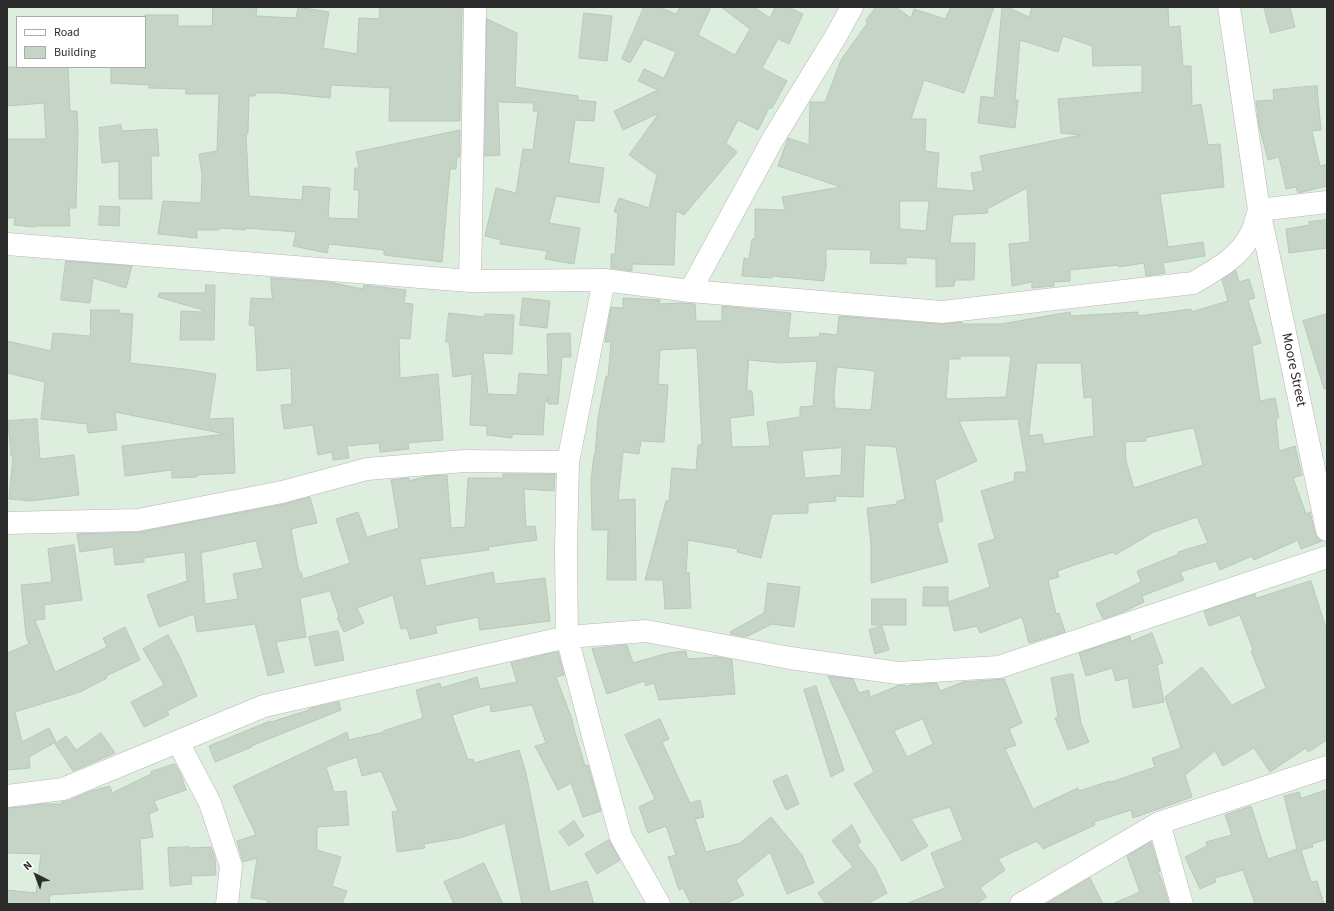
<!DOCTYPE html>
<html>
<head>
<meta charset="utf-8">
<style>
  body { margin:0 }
  #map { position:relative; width:1334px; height:911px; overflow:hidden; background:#ddeede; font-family:"Source Sans 3",sans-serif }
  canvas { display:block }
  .frame { position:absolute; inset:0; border:8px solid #2c2c2c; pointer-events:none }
  .legend { position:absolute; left:16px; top:16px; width:130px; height:52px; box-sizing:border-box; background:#fff; border:1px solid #ababab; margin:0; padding:5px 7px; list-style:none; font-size:12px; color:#2c2c2c }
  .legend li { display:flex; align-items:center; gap:8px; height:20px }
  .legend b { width:20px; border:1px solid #ababab }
  .north { position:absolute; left:16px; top:855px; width:40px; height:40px; -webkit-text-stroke:3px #fff; paint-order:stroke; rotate:318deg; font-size:11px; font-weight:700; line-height:16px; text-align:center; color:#2c2c2c }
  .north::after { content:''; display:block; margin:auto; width:14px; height:18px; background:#2c2c2c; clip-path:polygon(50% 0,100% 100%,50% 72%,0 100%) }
</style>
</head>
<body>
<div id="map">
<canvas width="1334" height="911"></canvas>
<div class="frame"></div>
<ul class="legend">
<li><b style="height:5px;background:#fff"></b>Road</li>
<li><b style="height:11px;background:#c6d3c7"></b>Building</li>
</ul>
<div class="north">N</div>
</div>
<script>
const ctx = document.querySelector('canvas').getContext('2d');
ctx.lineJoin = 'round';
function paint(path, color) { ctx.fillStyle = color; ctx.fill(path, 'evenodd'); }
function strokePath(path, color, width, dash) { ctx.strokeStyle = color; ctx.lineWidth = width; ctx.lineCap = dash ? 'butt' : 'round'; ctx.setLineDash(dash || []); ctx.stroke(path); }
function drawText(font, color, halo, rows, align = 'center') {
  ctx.font = font + ' "Source Sans 3",sans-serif'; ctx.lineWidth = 4; ctx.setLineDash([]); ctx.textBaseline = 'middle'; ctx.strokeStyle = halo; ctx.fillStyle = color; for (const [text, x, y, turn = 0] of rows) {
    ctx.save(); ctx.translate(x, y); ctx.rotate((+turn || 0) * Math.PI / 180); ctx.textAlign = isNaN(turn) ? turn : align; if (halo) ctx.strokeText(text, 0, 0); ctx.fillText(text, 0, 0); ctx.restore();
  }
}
const building = new Path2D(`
  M213,7H257L256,16L296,18L298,7L329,12L323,48L357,54L359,18L379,19L380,7H462L460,121H389L390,88L331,85L330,98L280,93H256L255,96H249L248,134H246L249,196L302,200L303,186L330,188L328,218L358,219L359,190H354L355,168H359L356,152L460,130V157H457L456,169H450L442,262L384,255V250L329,244L327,253L293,246L296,232L246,228V230L219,228V230H197V238L158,234L163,201L201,203L202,175L199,154L217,151L219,94H186V89L149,88V85L111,83V67H145V15H178V26H212Z
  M644,7H659L676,14L680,7H711L698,35L735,55L750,29L721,7H754L770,18L775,7H788L803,14L789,44L778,39L762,68L787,81L772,108H769L758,130L738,120L726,143L737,152L684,215L676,211L674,265L632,264V271L611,268V254H615L618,213L614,212L619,198L649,208L657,175L629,155L659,113L623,130L614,111L658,90L638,81L644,69L664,78L676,52L644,39L630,63L622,59Z
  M876,7H896L911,18L914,9L945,19L951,7H994L964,93L924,80L911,119H926L925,151L939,153L936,188L974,191L971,173L983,171L980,156L1081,135L1061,133L1058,99L1142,92V65L1093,66L1092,46L1063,36L1058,52L1020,40L1015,100H1018L1015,128L978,123L981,96L994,98L1002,7H1007L1029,17L1032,7H1168L1169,27L1180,26L1183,66H1191L1192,106L1201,104L1208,145L1220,144L1224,187L1160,194L1168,247L1203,242L1205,256L1163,263L1165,273L1146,276L1144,263L1119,267V265L1070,270V281L1054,282V286L1032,288V282L1012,286L1009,244L1030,242L1027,188L987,209L988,213L953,215L950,243H975L974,280H955L954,286L936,287V259L906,257V264L870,263L871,250L826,249V270H825L824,281L772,276V278L742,276L744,258L749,259L752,239H755V209L785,210L782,197L841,187L778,166L788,138L809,145L810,102H825L841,60L868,22L866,21ZM900,201H929L926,231L900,229Z
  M1264,7H1290L1295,27L1271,33Z
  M584,13L612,16L607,61L579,58Z
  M487,19L517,33L515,87L578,96V100L596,102L594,121L575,120L569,163L604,168L599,203L556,196L549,223L580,228L574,264L545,259L547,251L500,244L501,240L485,236L496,188L516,193L523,149L533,150L538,111H533L534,103L498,102L500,155L485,156Z
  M7,67H68L70,111H77L78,133L76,208H69L70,226H35L34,227L14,225L15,218H7V139H46L44,103L7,106Z
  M1317,86L1321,130L1312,131L1320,166L1327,164V186L1298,193L1296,187L1286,189L1279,157L1268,160L1259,126L1256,101L1274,100L1273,90Z
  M121,125L122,131L157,129L159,156H151L152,199H119V161L102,163L99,128Z
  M100,206L120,207L119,226L99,225Z
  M1327,220V248L1289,253L1286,229L1310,225L1309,222Z
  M66,261L132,266L126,288L93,278L90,303L61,300Z
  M1236,271L1239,282L1249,279L1255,298L1248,300L1261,343L1252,346L1260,401L1275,398L1279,418H1276L1279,451L1295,446L1302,475L1293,478L1306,514L1310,512L1315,533L1317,538L1322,541L1301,549L1298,540L1254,560L1252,556L1220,570L1216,561L1180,572L1184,580L1142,596L1144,602L1123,612L1103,619L1096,604L1141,582L1137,571L1179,554L1178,552L1208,543L1197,517L1154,532L1115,555L1113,552L1057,571L1059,577L1048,580L1056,614L1059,613L1065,632L1029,643L1022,617L980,633L977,626L954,631L948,602L990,587L978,544L995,539L981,491L1014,481L1015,472H1027L1018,419L959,421L977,461L935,480L943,521L937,523L948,562L871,583V544L867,508L897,504V501L905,499L896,447L865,445L863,497L835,496L836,501L808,503V513L772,514L761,558L737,552L738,549L688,540L686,573L689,572L691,608L665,609L663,580H645L666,501H669L672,468L696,470L698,445H702L697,348L660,350L658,384L668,385L664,442L641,441L639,454L623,452L618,500L635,499L636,580H607L608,530H592L591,480L594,455H595L598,418L606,376L608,377L611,342H605L611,307L623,308V298L660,300L659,304L682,303L695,304L696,321H722V306L791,313L788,338L819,337L820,333L837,335L839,316L941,324L962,322V324H1001L1070,312L1071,316L1138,312V316L1191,309V312L1228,301L1222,280ZM960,356H1011L1006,397L946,399L949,359H960ZM749,360L780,363L817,361L813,406L800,407V417L767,422L770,446L732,447L730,418L754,415L752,391H747ZM1037,363H1081L1084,398L1092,397L1094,436L1044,444L1042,434L1029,436ZM837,367L875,371L871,410L835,408L834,393ZM1194,428L1203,465L1134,488L1126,461L1125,442L1146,441V438ZM842,448L841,475L805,478L802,451Z
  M271,278L329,282L363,289L364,285L406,290L404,303L413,304L410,339L399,338L400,378L438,374L443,440L408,443L409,449L380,452L379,443L347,446L349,458L333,460L332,452L318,455L313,425L284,429L281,405L292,404L291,368L257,371L255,326L249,325L251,298L272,299Z
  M206,285H215L214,340H180L181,311L202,312L203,310L158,297L159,293H205Z
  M523,298L550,301L547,328L520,325Z
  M91,310H120L119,313L133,314L130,363L184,369L216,374L209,419L233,418L235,473L197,475V477L172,478V470L125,476L122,446L225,434L115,412L117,430L88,433L87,424L41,419L45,382L7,373V341L51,351L53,333L90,336Z
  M449,313L484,317L485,314L514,315L512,354L483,353L488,394L517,395L519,373L548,375L547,334L570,333L571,357H562L558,404H548V396V401H545L543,435L512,434V438L487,435V426L470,425L472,374L453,377L449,342H446Z
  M1327,314V388L1324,389L1303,321Z
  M37,419L40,459L74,455L79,495L31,501L9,499L13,456H11L8,421Z
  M503,474H555L554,491L524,489L526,527L535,526L537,540L488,547L489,550L420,559L426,586L493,572L495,584L545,578L550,621L480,630L478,617L435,626L437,633L410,639L407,628L401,629L393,595L357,608L364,623L344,632L337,618L339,617L330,591L300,598L306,637L276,642L284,672L268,676L255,624L197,632L194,614L159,627L147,595L187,581L185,552L144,558V562L115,565L113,547L80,552L77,534L140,532L284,504L310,497L317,523L291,529L299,572H301L303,579L350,563L336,519L358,512L367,537L399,528L391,480L409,478V481L428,476L447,475L451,528L465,527L468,478H503ZM256,541L263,568L233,574L238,599L205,604L201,553Z
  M74,545L82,600L44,605L45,619L35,620L55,672L107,647L103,638L125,627L140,660L106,676L107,678L80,692L15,712L22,742L49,728L56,742L29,757L30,768L7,770V653L29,644L26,636L21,585L52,582L48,549Z
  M1311,581L1327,631V740L1308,752L1306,748L1270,772L1254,748L1223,766L1215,751L1185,775L1192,797L1133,818L1131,810L1094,822L1095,825L1043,849L1037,841L998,859L1005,870L980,888L987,897L976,904H906L945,888L931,853L963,840L950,807L911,819L928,846L902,861L854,784L874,772L828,676L853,679L859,693L869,690L870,697L900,685H905L906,687L910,685L937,683L940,691L963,682L1004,679L1022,723L1009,729L1016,745L1005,749L1033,809L1078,788L1079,791L1110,781L1111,782L1155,767L1152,758L1181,748L1165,697L1202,667L1232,705L1266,688L1251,651L1253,650L1240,615L1209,626L1204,611L1255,594L1256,598ZM923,719L933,744L907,757L894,731Z
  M768,583L800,587L794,627L772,624L746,637L731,634L730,632L764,613Z
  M924,587H948V606H923Z
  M872,599H906V625H872Z
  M882,626L889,650L875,654L869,630Z
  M338,631L344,660L315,666L309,637Z
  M1152,633L1163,663L1157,665L1164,702L1133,708L1128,678L1116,681L1112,668L1086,676L1079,653L1130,636L1131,641Z
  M168,635L179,655L197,696L167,711L169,715L144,727L131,702L164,685L143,649Z
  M627,645L633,663L668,653L686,651L687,659L717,657L732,660L735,694L659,700L654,683L646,686L644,681L607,694L592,649Z
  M558,652L564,675L556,677L573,722H572L585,766L588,765L601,811L583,817L571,783L558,790L535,746L546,743L532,705L491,712L490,704L452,715L468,760L473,759L474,763L519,750L526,773L550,892L587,881L594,904H522L505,823L460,838L424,844L425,848L397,852L392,812L398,811L381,771L362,776L357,757L326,767L334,792L346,791L349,825L317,827V850L341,857L332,886L347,891L342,904H267L268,900L251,898L257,858L243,862L237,841L256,835L233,786L347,732L349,740L384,732L383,731L423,718L416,690L440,683L441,688L477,677L480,689L517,682L511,663Z
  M1073,674L1081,723L1089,742L1068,750L1055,718L1058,717L1051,678Z
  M816,686L844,770L831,777L804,690Z
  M339,702L341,710L251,746L252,747L215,762L209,746L270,721L271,722L309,710V709Z
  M660,719L669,739L662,742L690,803L700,800L704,817L695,819L706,852L740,843L771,817L802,855L814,883L787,894L770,852L736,880L744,895L725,904H691L683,888L679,890L668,857L676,855L666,826L648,833L639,807L655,799L625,735Z
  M101,733L115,753L73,771L55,744L66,736L76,750Z
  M175,764L181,775L186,790L154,801L158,810L149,814L153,837L140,839L143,889L50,895L49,904H7V890L36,893L41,854L7,853V808L24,807L41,804H62L61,802L68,801L91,791L110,786L112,793L151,774V772Z
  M787,775L799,804L786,810L773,781Z
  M1327,790V839L1312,844L1313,847L1301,850L1311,882L1317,881L1324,904H1255L1243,870L1215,878L1216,882L1200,889L1185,857L1207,846L1206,842L1232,835L1225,815L1251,806L1268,859L1297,849L1284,796L1299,792L1301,798Z
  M574,821L584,836L569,846L559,832Z
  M852,825L861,842L857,845L875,868L887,893L867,904H826L818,893L853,867L832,841Z
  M609,840L620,860L597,874L585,854Z
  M1151,842L1160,871L1158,872L1162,881L1169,904H1112L1140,892L1127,856Z
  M189,847V848L211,847L215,858L216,875L191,876L192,884L170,886L168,848Z
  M484,863L503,904H454L444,882Z
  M1090,878L1103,904H1046Z`);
const minor = new Path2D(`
  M1229,7L1259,210L1327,530
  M1259,210L1327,202
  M7,244L470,281L604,280L690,291L942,312L1193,283C1215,270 1239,258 1251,234C1255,227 1256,218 1259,210
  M604,280L568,462L566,549L567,637L594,740L621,837L659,904
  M470,281L475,7
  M690,291L773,139L836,36L852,7
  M7,523L138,520L282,492L367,469L464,461L568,462
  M178,742L210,803L231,866L227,904
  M7,796L63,789L264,706L567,637L646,631L790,658L898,673L999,667L1327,557
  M1159,823L1182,904
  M1021,904L1159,823L1327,767`);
const streetNames = [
  ["Moore Street",1293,370,78]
];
paint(building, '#c6d3c7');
strokePath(building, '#b7c9b9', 1);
strokePath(minor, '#c0b1bb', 23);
strokePath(minor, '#fff', 22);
drawText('14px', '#2c2c2c', '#fff', streetNames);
</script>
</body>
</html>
